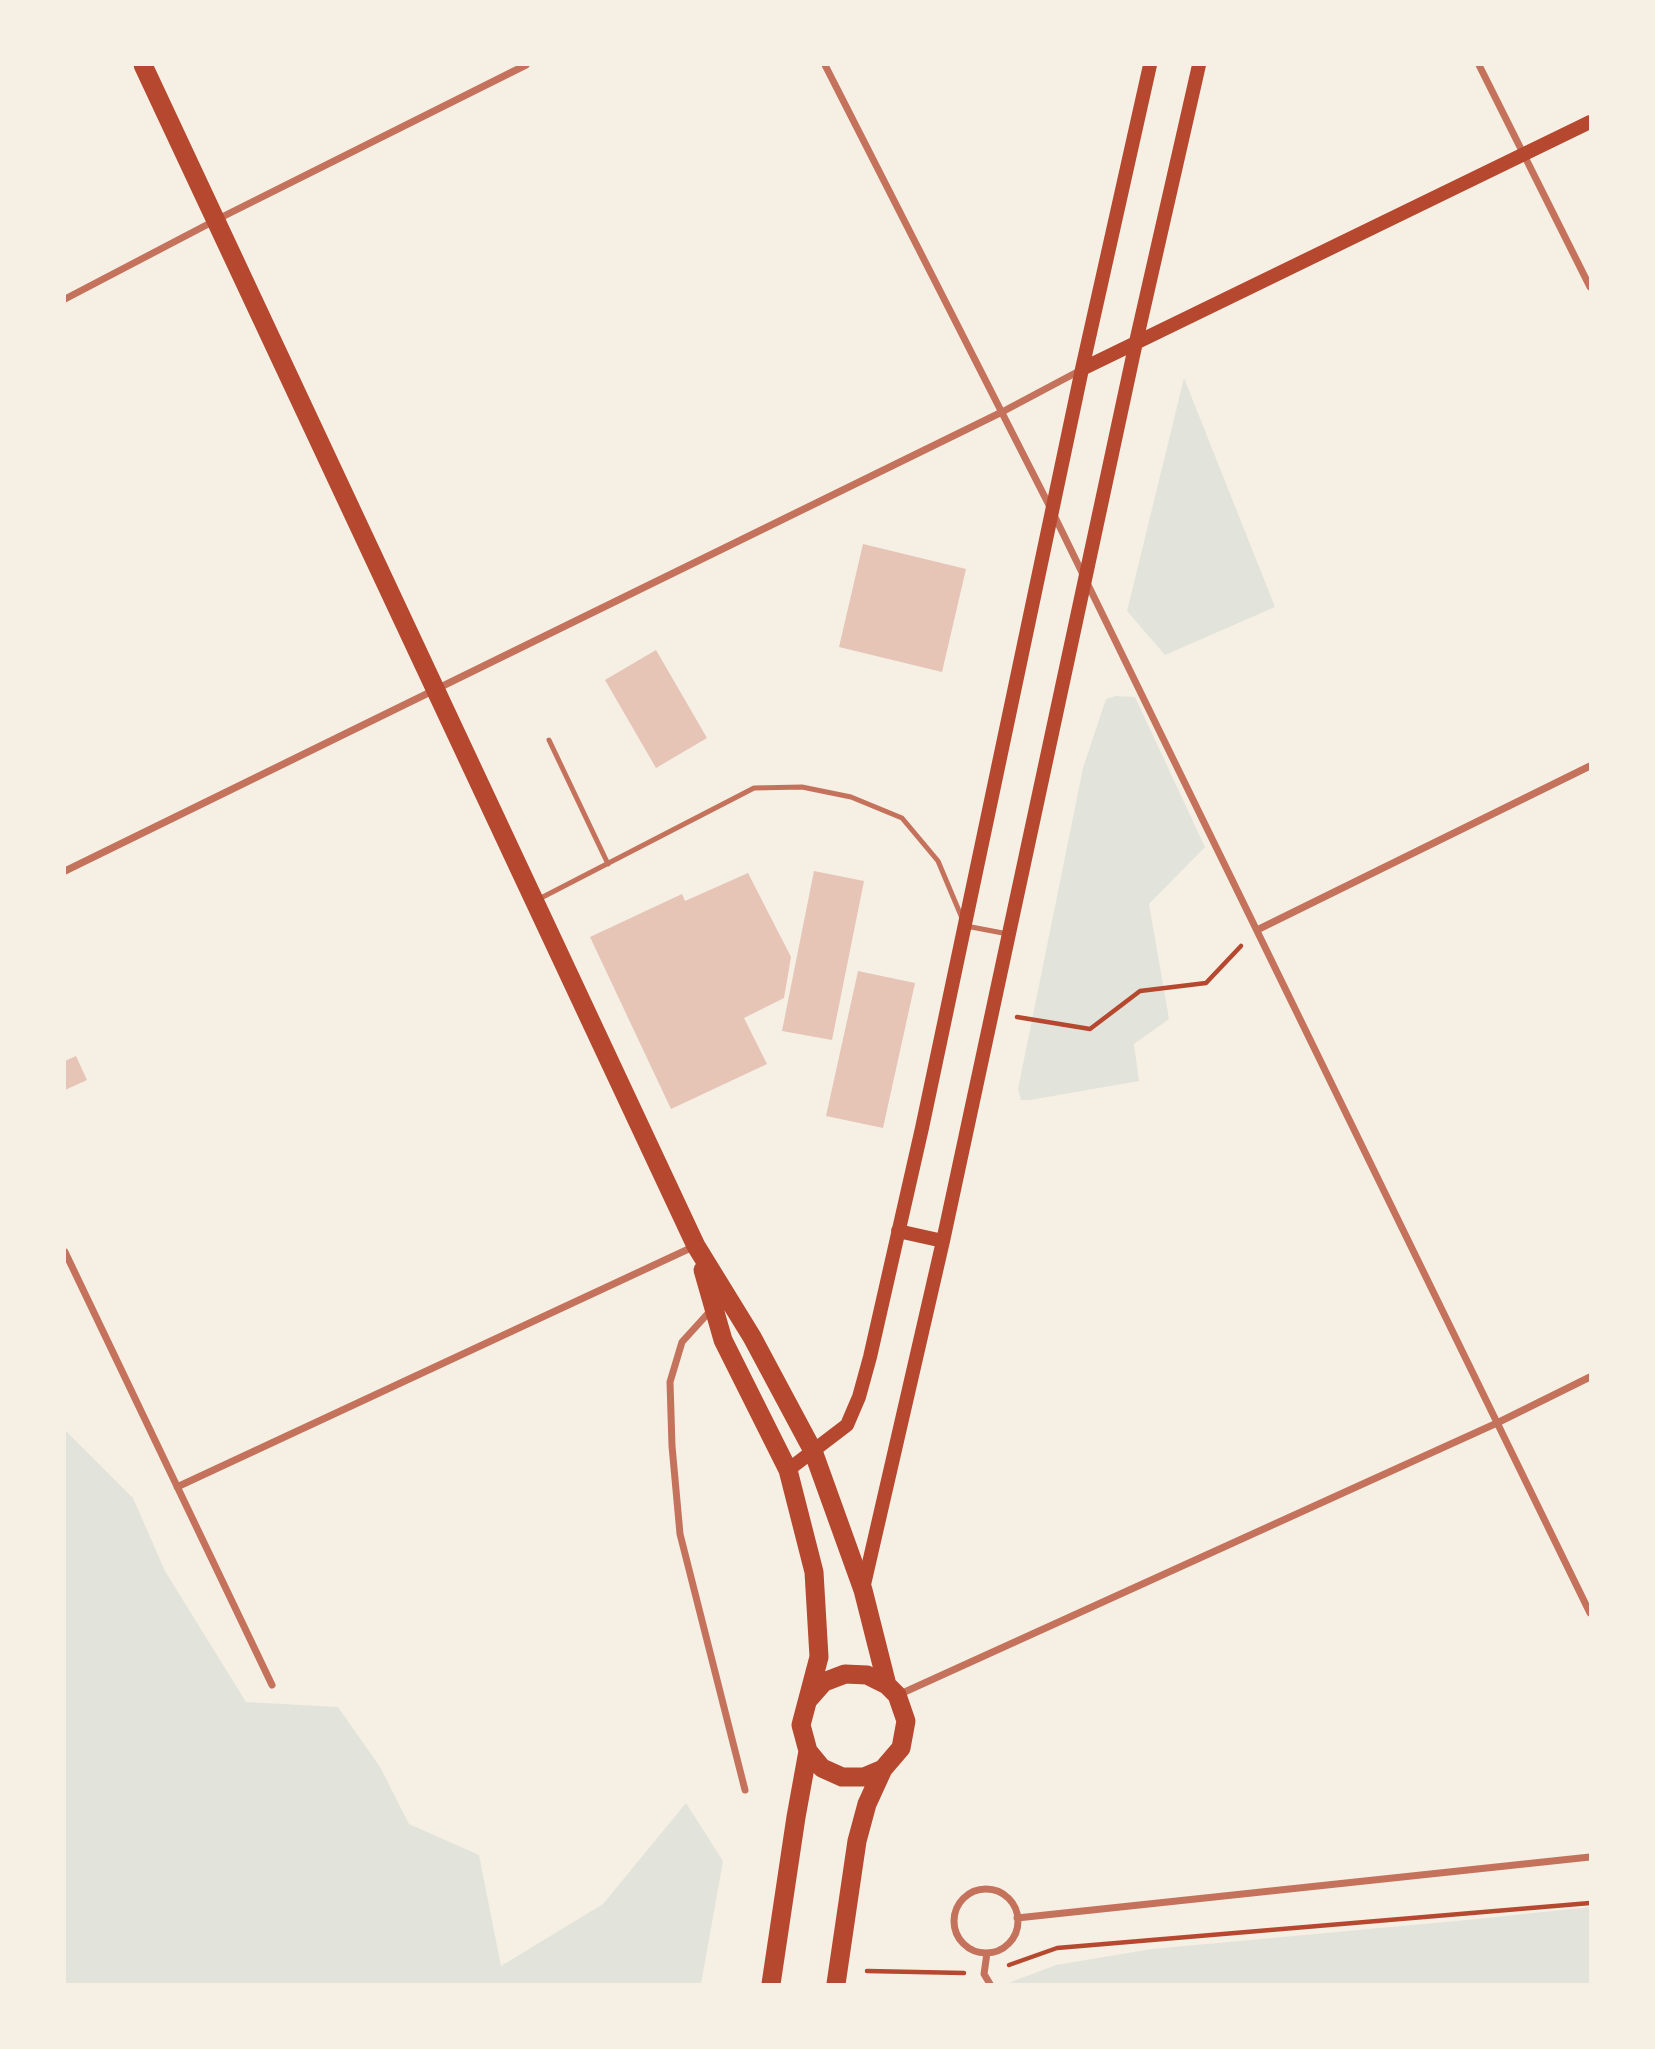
<!DOCTYPE html>
<html>
<head>
<meta charset="utf-8">
<style>
  body { margin:0 }
  #map { position:relative; width:1655px; height:2049px; overflow:hidden; background:#f6efe4; font-family:"Public Sans",sans-serif }
  canvas { display:block }
  .frame { position:absolute; inset:0; border:66px solid #f6efe4; pointer-events:none }
</style>
</head>
<body>
<div id="map">
<canvas width="1655" height="2049"></canvas>
<div class="frame"></div>
</div>
<script>
const ctx = document.querySelector('canvas').getContext('2d');
ctx.lineJoin = 'round';
function paint(path, color) { ctx.fillStyle = color; ctx.fill(path, 'evenodd'); }
function strokePath(path, color, width, dash) { ctx.strokeStyle = color; ctx.lineWidth = width; ctx.lineCap = dash ? 'butt' : 'round'; ctx.setLineDash(dash || []); ctx.stroke(path); }
const green = new Path2D(`
  M1184,378L1275,607L1165,655L1127,611Z
  M1116,696L1135,697L1205,847L1149,904L1169,1019L1134,1044L1139,1081L1030,1100H1021L1018,1089L1083,768L1106,699Z
  M65,1430L133,1498L165,1571L246,1702L338,1707L380,1767L409,1824L479,1855L501,1966L603,1904L686,1803L723,1861L701,1984H65Z
  M1590,1907V1984H1006L1056,1965L1152,1949L1467,1920Z`);
const building = new Path2D(`
  M863,544L966,569L942,672L839,647Z
  M656,650L707,738L656,768L605,680Z
  M814,871L864,881L832,1040L782,1031Z
  M748,873L791,957L784,998L744,1018L767,1064L671,1109L590,937L682,894L685,901Z
  M858,971L915,983L883,1128L826,1116Z
  M76,1056L87,1080L65,1090V1061Z`);
const path = new Path2D(`
  M1017,1017L1090,1029L1140,991L1206,983L1241,946
  M1009,1965L1057,1948L1590,1903
  M867,1971L964,1973`);
const service = new Path2D(`
  M549,740L608,864
  M537,900L754,788L802,787L851,797L902,818L938,861L962,918
  M966,926L1008,934`);
const minor = new Path2D(`
  M825,65L1052,511L1590,1613
  M1479,65L1590,287
  M65,299L216,220L526,65
  M65,871L1002,412L1081,370
  M1257,930L1590,766
  M65,1252L272,1685
  M712,1309L682,1342L670,1382L672,1446L680,1534L745,1790
  M177,1487L695,1246
  M898,1695L1497,1423L1590,1377
  M954 1921a32 32 0 1 1 64 0a32 32 0 1 1-64 0Z
  M1017,1918L1590,1857
  M987,1953L984,1974L990,1984`);
const secondary = new Path2D(`
  M1082,369L1590,122
  M898,1231L943,1241
  M788,1470L847,1425L859,1397L870,1357L922,1128L1082,369L1150,65
  M863,1589L943,1241L1136,342L1199,65`);
const trunk = new Path2D(`
  M143,65L696,1246L752,1337L813,1451L863,1590L887,1685
  M703,1270L723,1340L788,1470L814,1572L819,1657L801,1725L808,1751L822,1768L842,1777H864L883,1769L901,1748L906,1721L897,1695L887,1685L867,1675L845,1674L824,1682L809,1699
  M771,1984L796,1817L808,1751
  M836,1984L857,1841L867,1804L883,1769`);
paint(green, '#e2e4dc');
paint(building, '#e6c5b7');
strokePath(path, '#b5482f', 4.5);
strokePath(service, '#c5725c', 5);
strokePath(minor, '#c5725c', 7);
strokePath(secondary, '#b5482f', 14);
strokePath(trunk, '#b5482f', 19);
</script>
</body>
</html>
